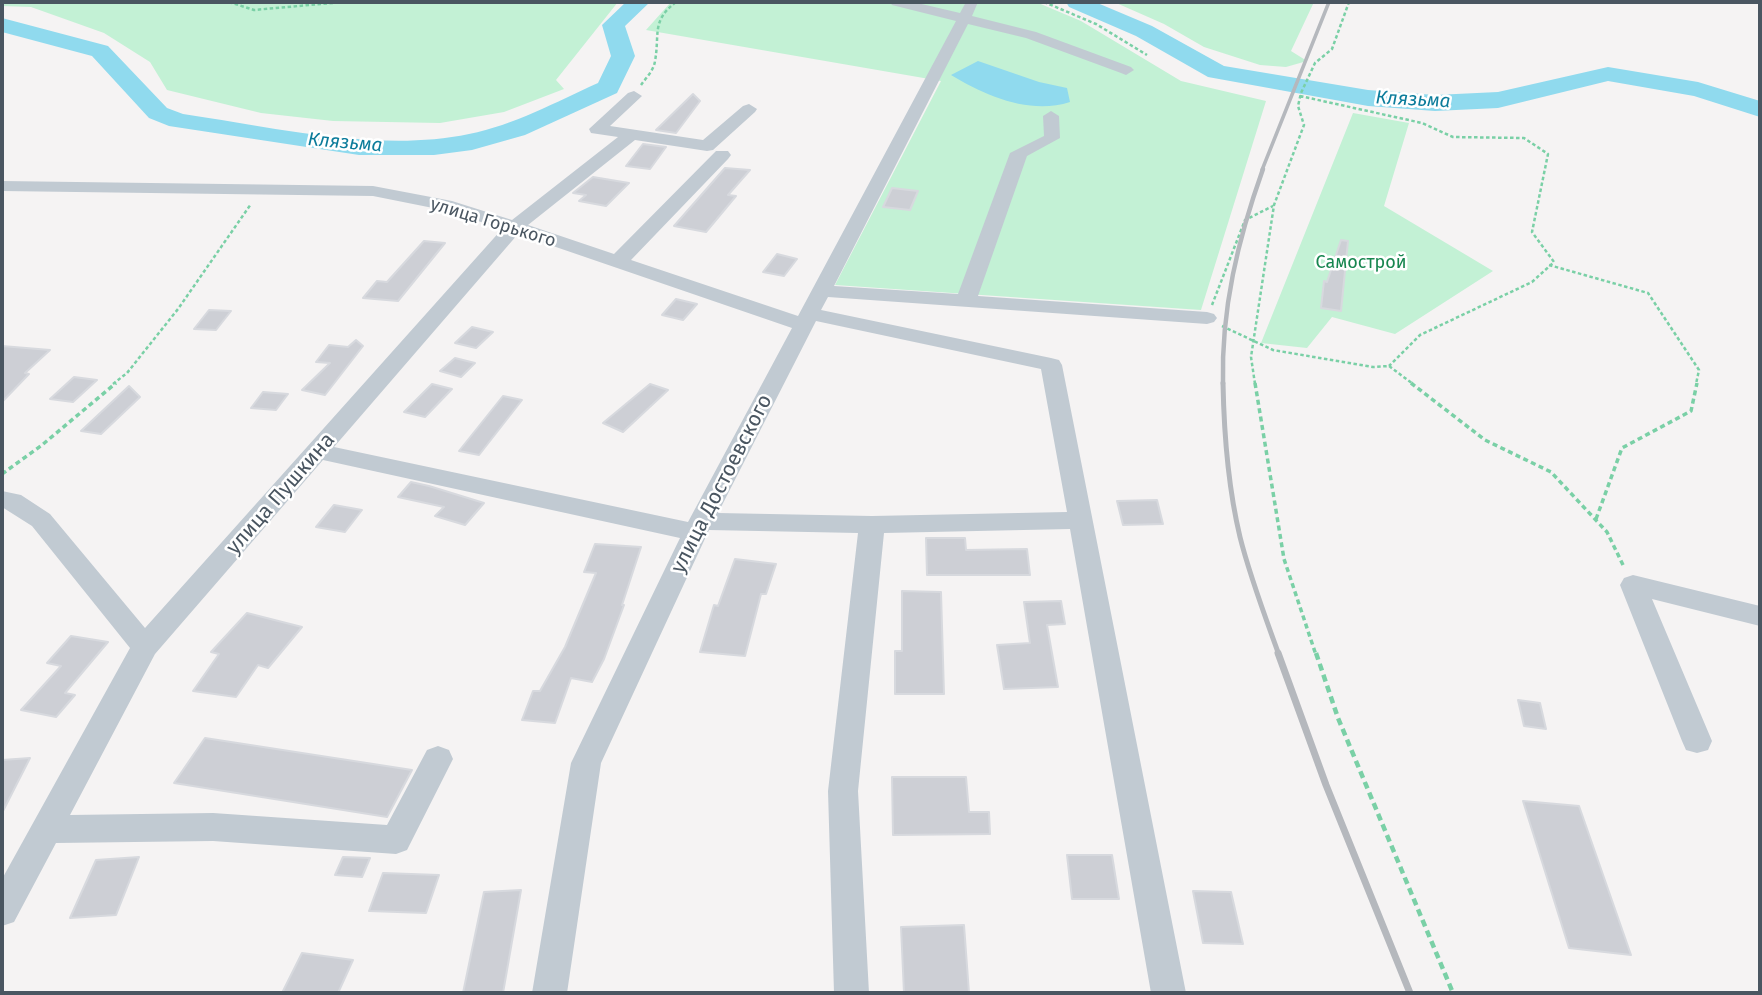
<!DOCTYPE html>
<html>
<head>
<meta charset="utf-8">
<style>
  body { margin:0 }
  #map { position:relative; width:1762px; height:995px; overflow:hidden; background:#f5f3f3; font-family:"Fira Sans",sans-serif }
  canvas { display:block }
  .frame { position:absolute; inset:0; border:4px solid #4a5661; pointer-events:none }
</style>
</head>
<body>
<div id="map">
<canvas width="1762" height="995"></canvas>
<div class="frame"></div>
</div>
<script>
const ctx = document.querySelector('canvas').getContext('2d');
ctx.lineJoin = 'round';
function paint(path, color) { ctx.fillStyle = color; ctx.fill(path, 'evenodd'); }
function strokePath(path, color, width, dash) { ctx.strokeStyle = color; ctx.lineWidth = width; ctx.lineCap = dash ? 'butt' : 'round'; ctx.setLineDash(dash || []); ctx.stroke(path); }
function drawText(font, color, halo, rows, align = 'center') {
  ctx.font = font + ' "Fira Sans",sans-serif'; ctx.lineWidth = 5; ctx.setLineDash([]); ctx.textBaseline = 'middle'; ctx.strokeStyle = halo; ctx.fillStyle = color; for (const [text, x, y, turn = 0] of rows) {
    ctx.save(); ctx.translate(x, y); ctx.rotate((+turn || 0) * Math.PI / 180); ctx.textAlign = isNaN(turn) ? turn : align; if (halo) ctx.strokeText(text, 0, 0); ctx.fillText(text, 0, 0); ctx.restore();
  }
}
const green = new Path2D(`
  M2,2H618L556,80L564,89L504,112L440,123L333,121L261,113L167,90L150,62L104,33L31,7L2,6Z
  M671,2H1036L1081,21L1181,81L1266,101L1201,310L835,285L941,81L646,30Z
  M1114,2H1314L1291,51L1307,61L1286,67L1260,65L1204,47L1164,24Z
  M1353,113L1409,123L1384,206L1493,271L1395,334L1332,317L1307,348L1261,343Z`);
const water = new Path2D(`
  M978,61L1039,82L1067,88L1070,102C1030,115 986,96 951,75Z`);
const river = new Path2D(`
  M626,2H650L625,26L635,56L617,93L525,135L472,150L434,155H359L169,126L149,118L92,56L2,32V18L108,46L167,108L183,114C273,127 379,153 469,134C514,125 556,102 598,83L611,56L602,25Z
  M1066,2H1095L1152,26L1224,66L1368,90L1435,95L1498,92L1608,67L1698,82L1760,101V117L1694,96L1608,81L1498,108L1435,111L1368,106L1208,77L1136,36L1069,7Z`);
const building = new Path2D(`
  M693,94L700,101L676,133L656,130Z
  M643,144L666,147L650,169L626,166Z
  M725,168L750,170L728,195L736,196L706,232L674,226Z
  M593,177L629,183L606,206L579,201L586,195L573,193Z
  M892,188L918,191L910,210L883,207Z
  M1341,240L1348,241L1341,311L1321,308L1324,281L1327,282Z
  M424,241L445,243L398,301L363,298L377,281L387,282Z
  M777,254L797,259L784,276L763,272Z
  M676,299L697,304L683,320L662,315Z
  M209,310L231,311L216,330L194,329Z
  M472,327L493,332L476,348L455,343Z
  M356,340L363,346L325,395L302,390L330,363L316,362L329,345L348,347Z
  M2,346L50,350L25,373L29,374L2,402Z
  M455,358L475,363L461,377L440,371Z
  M74,377L97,380L73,402L50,399Z
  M432,384L452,389L425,417L404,412Z
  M650,384L668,390L623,432L603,423Z
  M129,386L140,397L101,434L81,431Z
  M263,392L288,394L276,410L251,408Z
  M503,396L522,400L479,455L459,451Z
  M411,482L429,486L484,503L465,525L435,516L444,507L398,497Z
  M1157,500L1163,524L1123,525L1117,501Z
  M334,505L362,510L345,532L316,527Z
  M926,538H965L966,550L1027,549L1030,575H927Z
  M595,544L641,547L622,605H624L604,659L592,682L571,678L555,723L522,720L533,691H540L565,647L596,573L584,572Z
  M735,559L776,564L766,594H761L745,656L700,652L714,605L718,606Z
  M902,591L941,592L944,694H895V651H902Z
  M1061,601L1065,624L1047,625L1058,687L1004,689L997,645L1030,643L1024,602Z
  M247,613L302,627L268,668L258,665L236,697L193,691L219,654L211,652Z
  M71,636L108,642L65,693L75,695L56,717L21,710L61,666L47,663Z
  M1518,700L1540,703L1546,729L1524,726Z
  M205,738L412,770L387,817L174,783Z
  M30,758L2,813V760Z
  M892,777H966L969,812H989L990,834L893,835Z
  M1523,801L1579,806L1631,955L1569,948Z
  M1067,855H1112L1119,899H1072Z
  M139,857L116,915L70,918L96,860Z
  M343,857L370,858L362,877L335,875Z
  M383,873L439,875L426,913L369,911Z
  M521,890L503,993H463L484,892Z
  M1193,891L1231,892L1243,944L1203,943Z
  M964,925L969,993H904L901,927Z
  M302,953L353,960L338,993H282Z`);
const pathFar2 = new Path2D(`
  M229,2L254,10L343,2
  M1044,2L1096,24L1147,55
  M641,85C646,78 654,70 655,61C660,34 651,21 676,2
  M1300,96L1422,123L1453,137L1524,138L1548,154L1532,232L1554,262L1532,282L1420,335L1389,366
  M1549,265L1648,293L1699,370L1696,384
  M1212,305L1245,220L1273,206
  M1222,326L1273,350L1373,367L1389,366L1413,384
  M113,384L127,373L178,309L251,204
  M1255,384L1251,357L1274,205L1304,125L1298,106L1301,93L1315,63L1332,49L1349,2`);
const pathFar1 = new Path2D(`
  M1255,383L1284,559L1316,655
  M1411,383L1485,440L1551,472L1607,532L1624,567
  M2,474L42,445L116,383
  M1596,519L1622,448L1691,411L1697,383`);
const path = new Path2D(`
  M1316,653L1338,718L1453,993`);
const minor = new Path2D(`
  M890,2H913L960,13L966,2H978L972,16L1036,32L1131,67L1134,70L1126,75L1121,73L1026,38L968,24L834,286L958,294L1010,153L1044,136L1043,116L1051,111L1059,116L1060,138L1027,156L978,296L1207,312L1214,314L1217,318L1214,322L1207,324L828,297L821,310L1051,358L1059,360L1062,365L1186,993H1151L1070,529L884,533L858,791L869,993H834L828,791L858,533L709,530L601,763L567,993H532L571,763L680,538L323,460L155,654L70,815L213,813L387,825L427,750L438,746L449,750L453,759L407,850L396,854L213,841L56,843L14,922L2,926V879L130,648L32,526L2,507V491L21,495L50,514L145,628L502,229L448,211L373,196L2,191V181L373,186L452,201L512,220L618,137L591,133L589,129L628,93L634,91L642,96L610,126L703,140L743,106L749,104L757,109L755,112L713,150L707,151L635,140L528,225L614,254L716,151H728L731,155L728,159L631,260L798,316L956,21L892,5ZM518,234L792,328L688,522L334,447ZM816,321L1041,369L1067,512L872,516L718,513Z
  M1633,575L1760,606V626L1652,599L1712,741L1708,750L1697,753L1686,750L1682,741L1620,585L1624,578Z`);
const railFar3 = new Path2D(`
  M1262,170L1329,2`);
const railFar2 = new Path2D(`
  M1223,384C1221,309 1238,239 1263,169`);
const railFar1 = new Path2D(`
  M1223,383C1224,435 1228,487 1240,537C1250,577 1265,616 1279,655`);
const rail = new Path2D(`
  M1278,653L1326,785L1410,993`);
const farStreetnames = [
  ["улица Горького",493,223,17]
];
const farParknames = [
  ["Самострой",1361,263]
];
const farWaternames = [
  ["Клязьма",1413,100,3],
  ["Клязьма",345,143,5]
];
const streetNames = [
  ["улица Достоевского",722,484,-63],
  ["улица Пушкина",281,494,-49]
];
paint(green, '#c3f1d5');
paint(water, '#90daee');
paint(river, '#90daee');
paint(building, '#cdcfd5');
strokePath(building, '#d7d9de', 2);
strokePath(pathFar2, '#7ad0a6', 2.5, [3.5, 2.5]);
strokePath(pathFar1, '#7ad0a6', 3.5, [5, 3.5]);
strokePath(path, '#7ad0a6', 4.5, [7, 4.5]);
paint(minor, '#c1cad2');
strokePath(railFar3, '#b5b8bd', 3.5);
strokePath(railFar2, '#b5b8bd', 4.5);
strokePath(railFar1, '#b5b8bd', 5);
strokePath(rail, '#b5b8bd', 7);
drawText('18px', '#4a5661', '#fff', farStreetnames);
drawText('18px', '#17864f', '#fff', farParknames);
drawText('italic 19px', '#0c7c9b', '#fff', farWaternames);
drawText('21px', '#4a5661', '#fff', streetNames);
</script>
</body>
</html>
